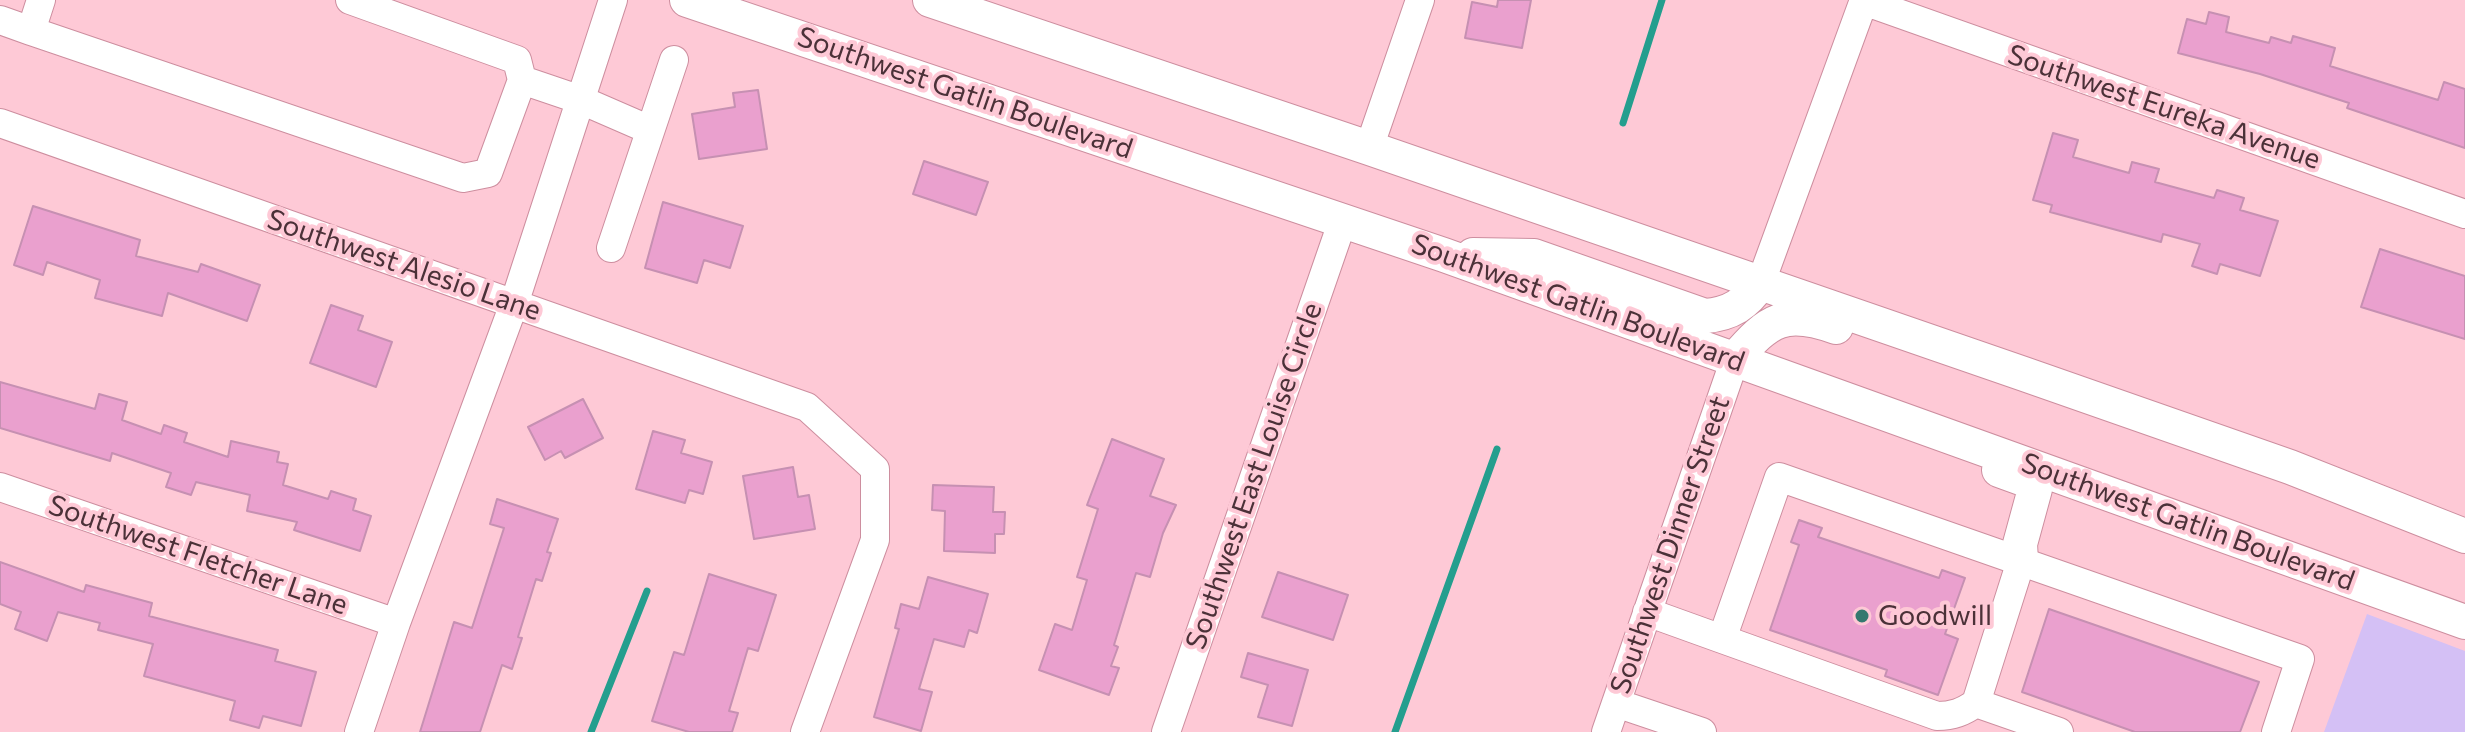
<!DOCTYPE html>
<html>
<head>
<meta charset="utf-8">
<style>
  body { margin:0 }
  canvas { display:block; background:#fec9d6 }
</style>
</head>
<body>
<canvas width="2465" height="732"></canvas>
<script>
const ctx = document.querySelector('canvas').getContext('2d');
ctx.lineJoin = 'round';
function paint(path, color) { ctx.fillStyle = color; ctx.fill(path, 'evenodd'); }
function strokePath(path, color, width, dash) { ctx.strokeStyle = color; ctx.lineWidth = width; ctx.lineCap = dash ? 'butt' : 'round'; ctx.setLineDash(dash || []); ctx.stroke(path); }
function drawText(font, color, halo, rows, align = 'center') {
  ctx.font = font + ' Commissioner,sans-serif'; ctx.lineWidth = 8; ctx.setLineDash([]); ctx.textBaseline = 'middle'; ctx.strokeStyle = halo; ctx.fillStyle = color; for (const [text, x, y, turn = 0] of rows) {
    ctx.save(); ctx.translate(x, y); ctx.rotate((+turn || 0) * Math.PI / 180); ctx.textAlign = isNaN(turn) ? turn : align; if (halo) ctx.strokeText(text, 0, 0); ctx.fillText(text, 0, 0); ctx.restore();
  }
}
const green = new Path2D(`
  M2367,614L2465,651V732H2324Z`);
const stream = new Path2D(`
  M1623,123L1662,0
  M591,732L647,591
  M1395,732L1497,449`);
const building = new Path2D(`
  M1498,0H1531L1522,48L1465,38L1472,2L1497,7Z
  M2209,12L2229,17L2226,32L2269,43L2271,37L2291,43L2293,36L2335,48L2330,66L2438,100L2444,82L2465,89V148L2347,108L2349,103L2260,74L2178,53L2187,19L2206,24Z
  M758,90L767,149L699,159L692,114L735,107L733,93Z
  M2053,133L2078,140L2073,157L2129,173L2132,162L2159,169L2155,182L2214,198L2217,190L2244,198L2240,210L2278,221L2260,276L2220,264L2217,274L2192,266L2200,244L2163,234L2161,242L2050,212L2052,205L2033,200Z
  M924,161L988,182L976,215L913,194Z
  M663,202L743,226L730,268L704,260L697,283L645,268Z
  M33,206L140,240L136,256L198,272L201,264L260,285L247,321L168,293L162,316L95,298L100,280L47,262L43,275L14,265Z
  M2380,249L2465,276V339L2361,307Z
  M331,305L363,316L358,330L392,342L376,387L310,363Z
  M0,382L95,409L99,394L127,402L122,420L161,434L164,425L187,433L184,442L228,457L231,441L279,452L277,462L288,464L283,485L328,499L331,491L356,499L353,510L371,516L360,551L294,530L297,522L247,511L250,495L196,482L191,495L166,487L171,473L112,453L110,461L0,428Z
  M583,399L603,438L565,458L561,451L545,460L528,427Z
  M653,431L685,440L681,453L712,462L703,494L689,490L685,503L636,489Z
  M1112,439L1164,459L1150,496L1176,505L1163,533L1150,577L1136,573L1114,645L1118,647L1111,666L1119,668L1109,695L1039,670L1055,624L1072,630L1087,580L1077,577L1098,509L1087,505Z
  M793,467L798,497L809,495L815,529L754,539L743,476Z
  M933,485L994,487L993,512H1005L1004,534H995V553L944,551L945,511L932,510Z
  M497,499L558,519L547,552L551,553L542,581L536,579L518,637L522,638L512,669L502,665L480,732H420L454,622L472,628L504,528L490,524Z
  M1799,520L1822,528L1818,537L1939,578L1942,570L1965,578L1945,634L1958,639L1938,695L1885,676L1887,670L1770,630L1799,545L1791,542Z
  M0,562L84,592L86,585L152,603L149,616L278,650L275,661L316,672L301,726L263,716L259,728L230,720L235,701L144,676L153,644L98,630L100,623L58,612L47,641L15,629L21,612L0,604Z
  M1278,572L1348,595L1333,640L1262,617Z
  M709,574L776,595L758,651L748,648L729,711L738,713L732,732H689L652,721L674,652L684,655Z
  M928,577L988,594L977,633L969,630L964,647L934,639L919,689L932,692L921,731L874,717L899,629L895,628L901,604L919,609Z
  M2049,609L2259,682L2240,732H2135L2022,692Z
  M1248,653L1308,670L1292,726L1258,717L1268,685L1241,677Z`);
const minor = new Path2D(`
  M41,0L31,31L463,178L488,173L522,80L517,60L350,0
  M1864,1L2465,214
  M0,20L31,31
  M522,80L581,100L650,130
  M0,123L807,407L875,469V540L805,732
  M1369,148L1420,0
  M611,248L674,60
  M1761,282L1864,0
  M0,487L396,623
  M2021,561L1976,703L2059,732
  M1647,612L1722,639
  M1616,703L1702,732
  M1976,703C1963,712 1953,716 1937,716L1722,639L1779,477L2300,659L2276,732
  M359,732L396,623L514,304L613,0
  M1166,732L1343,220
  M1606,732L1735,359`);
const major = new Path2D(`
  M687,0L1444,255L2465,622
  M930,0L1369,148L2024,374L2290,467L2465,536
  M1473,255L1534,256L1705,316C1731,314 1746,304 1761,282
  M1735,359C1769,319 1785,309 1836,327
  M1999,470L2032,482L2035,489L2020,544L2021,561`);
const markers = [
  [1862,616,8,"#34796f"]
];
const streetNames = [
  ["Southwest Gatlin Boulevard",965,93,19],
  ["Southwest Eureka Avenue",2164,107,19],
  ["Southwest Alesio Lane",404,265,19],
  ["Southwest Gatlin Boulevard",1578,303,20],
  ["Southwest East Louise Circle",1254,476,-71],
  ["Southwest Gatlin Boulevard",2188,522,20],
  ["Southwest Dinner Street",1670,545,-71],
  ["Southwest Fletcher Lane",198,555,19]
];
const poiNames = [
  ["Goodwill",1878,616]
];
paint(green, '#d4c0f5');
strokePath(stream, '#249e8e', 7);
paint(building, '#eaa0ce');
strokePath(building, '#c690b2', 2);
strokePath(minor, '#cd8e9f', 30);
strokePath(major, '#cd8e9f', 36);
strokePath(minor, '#fff', 28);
strokePath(major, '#fff', 34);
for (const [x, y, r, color] of markers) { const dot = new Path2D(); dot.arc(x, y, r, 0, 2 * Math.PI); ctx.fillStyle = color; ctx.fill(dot); strokePath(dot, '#fec9d6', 3); }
drawText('28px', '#4b3138', '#fec9d6', streetNames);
drawText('28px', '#4b3138', '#fec9d6', poiNames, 'left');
</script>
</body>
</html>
